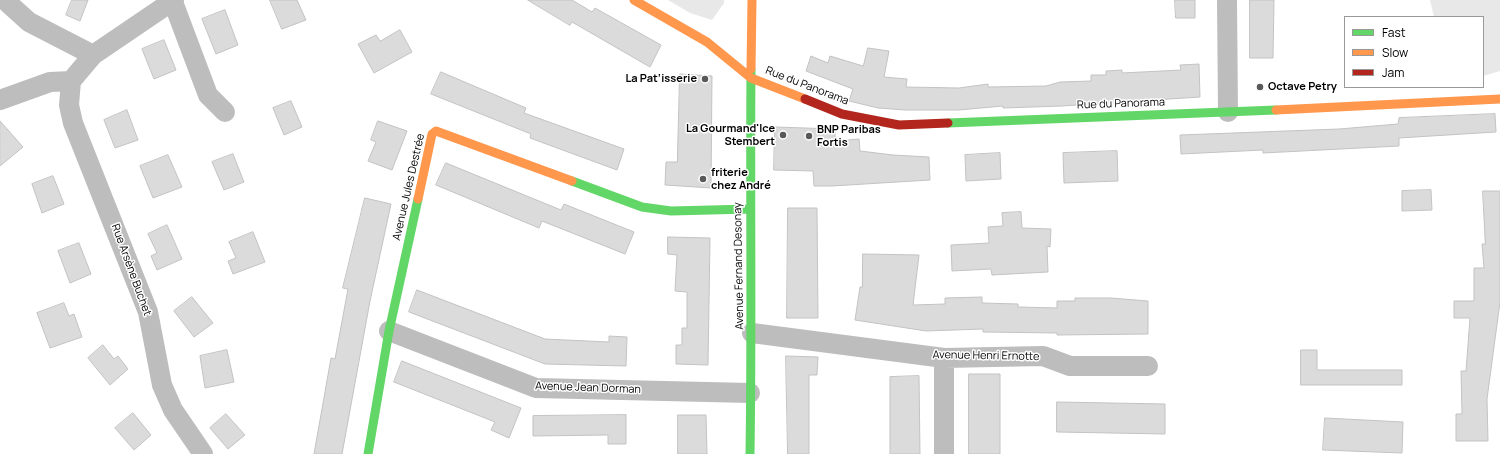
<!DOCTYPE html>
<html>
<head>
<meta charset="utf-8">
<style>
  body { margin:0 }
  #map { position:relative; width:1500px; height:454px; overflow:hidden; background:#fff; font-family:Manrope,sans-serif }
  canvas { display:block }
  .legend { position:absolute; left:1344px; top:16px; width:140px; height:72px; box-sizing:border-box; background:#fff; border:1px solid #999; margin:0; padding:5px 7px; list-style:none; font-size:12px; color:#000 }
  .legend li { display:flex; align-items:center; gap:8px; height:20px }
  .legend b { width:20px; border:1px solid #999 }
</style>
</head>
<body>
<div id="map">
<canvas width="1500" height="454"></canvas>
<ul class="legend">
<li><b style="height:5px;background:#63d668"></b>Fast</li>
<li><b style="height:5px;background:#ff974d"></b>Slow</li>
<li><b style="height:5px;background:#b3261e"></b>Jam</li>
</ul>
</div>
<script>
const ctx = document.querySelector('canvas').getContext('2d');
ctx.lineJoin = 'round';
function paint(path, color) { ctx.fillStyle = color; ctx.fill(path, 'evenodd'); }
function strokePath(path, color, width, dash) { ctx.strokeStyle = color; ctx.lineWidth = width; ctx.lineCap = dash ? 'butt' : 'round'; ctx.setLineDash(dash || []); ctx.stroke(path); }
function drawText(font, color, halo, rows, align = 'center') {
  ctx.font = font + ' Manrope,sans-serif'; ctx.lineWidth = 3; ctx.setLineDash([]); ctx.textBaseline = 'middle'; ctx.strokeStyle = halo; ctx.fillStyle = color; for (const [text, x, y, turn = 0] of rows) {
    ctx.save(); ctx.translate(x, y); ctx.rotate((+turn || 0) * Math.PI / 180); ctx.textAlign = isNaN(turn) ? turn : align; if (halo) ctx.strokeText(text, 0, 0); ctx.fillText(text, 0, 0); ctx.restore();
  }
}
const green = new Path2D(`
  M668,0H724V3L712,20L690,13Z
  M1430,0H1500V71L1483,76V17H1434Z`);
const building = new Path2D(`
  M72,0H88L80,21L66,15Z
  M270,0H297L306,20L282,29Z
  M528,0H572L592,12L595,8L661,45L650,67L572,22L570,25Z
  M1175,0H1195V18H1176Z
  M1250,0H1274L1273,58H1250Z
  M225,10L238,45L216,54L202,19Z
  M400,30L412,52L374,73L358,44L376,35L380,41Z
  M164,40L176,70L154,79L142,49Z
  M868,48L889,51L884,77L907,79L906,87L959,88L988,84V87L1046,86L1060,82L1091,81V75H1106V71L1122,70V73L1181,70L1180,65L1199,64L1200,97L1062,106L1003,108V106L959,110H905L878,108L849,101L853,89L806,71L811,56L828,63L830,56L863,66Z
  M441,72L526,108L524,113L624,149L617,170L530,138L531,134L431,94Z
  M680,74L712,76L711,188L665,185L666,162H677Z
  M291,101L302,127L284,135L273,108Z
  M127,110L138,140L115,148L104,120Z
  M1495,114L1496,132L1399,138V146L1263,153V150L1181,154L1180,135L1339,129L1398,124L1399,118Z
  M0,121L23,147L0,166Z
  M378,121L407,131L392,170L368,161L376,142L371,140Z
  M775,127L835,129V141L859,139L860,151L893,155L929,157L930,180L832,186H814L813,171L774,170Z
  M1117,151L1118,181L1064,183L1063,153Z
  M1000,153L1001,179L966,181L965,155Z
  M233,154L244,182L224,190L212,162Z
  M168,155L182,187L153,198L140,166Z
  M446,163L561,210L564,204L634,232L625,254L542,221L539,228L436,185Z
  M53,176L64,204L42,213L32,184Z
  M1431,190L1432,210L1402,211V191Z
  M1483,191H1500V302L1487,399L1488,441H1456V414H1462L1461,371H1466L1470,318H1454V301H1474V268H1484L1482,244H1485Z
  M365,198L391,204L370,301L342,454H314L331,358L335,359L348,289L343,288Z
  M788,208H817L818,318H787Z
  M1021,212L1022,228L1051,229L1050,247L1047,246L1048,272L992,275L991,269L952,271L951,245L989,243L988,227L1003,226L1002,213Z
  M167,225L182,259L157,270L151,256L157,253L148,234Z
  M253,232L265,262L233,274L228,261L236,258L229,242Z
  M668,237L710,238L708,365L676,364V345H682V328H687V292L675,291L677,255L668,254Z
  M79,243L91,274L70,283L58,251Z
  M863,254L919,255L913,305L945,304V298L982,297V303L1018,304V307L1057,308V301H1075V298H1111L1148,301V334L1057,335V333L983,332V329L926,331L855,320L860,287H862Z
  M417,290L545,339L609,342V336L627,337L626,366L545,364L409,312Z
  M192,297L213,323L194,337L174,311Z
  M64,303L69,316L74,314L82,337L50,348L37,313Z
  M103,345L114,359L118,356L128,369L110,385L88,358Z
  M227,350L234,382L205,388L200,356Z
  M1301,350H1317V370H1402V385H1301Z
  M786,356L818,357L817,375H809V454H788Z
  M402,361L521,408L509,438L491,430L495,422L394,382Z
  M969,374H1000V454H969Z
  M919,376L920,454H890V377Z
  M1057,402L1165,404V434L1057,432Z
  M133,413L151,435L134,450L115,428Z
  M226,414L245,435L228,449L210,428Z
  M626,415V444H608V435L533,436V416Z
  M678,415H706L707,454H678Z
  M1325,418L1403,422L1402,453L1323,450Z`);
const street = new Path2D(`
  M174,0L93,55L71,81L69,105L73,123L148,312L162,385L173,410L203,454
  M1227,0L1228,112
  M173,2L208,95L225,112
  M8,3L29,22L93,55
  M0,100L50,82L71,81
  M389,331L536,388L750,393
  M752,333L944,358L1043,356L1070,366H1148
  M944,358V454`);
const fast = new Path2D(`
  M948,123L1276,110
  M572,181L642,207L671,211L750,209
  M368,454L389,331L418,199
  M750,454C752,326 750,198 751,69`);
const slow = new Path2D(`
  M634,0L707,42L751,78L805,99
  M751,69L752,0
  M1276,110L1500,99
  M418,199L432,134L436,131L572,181`);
const jam = new Path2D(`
  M805,99L842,114L899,125L948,123`);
const markers = [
  [705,79,4,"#595959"],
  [1260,87,4,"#595959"],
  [783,135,4,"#595959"],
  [809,136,4,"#595959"],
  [703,179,4,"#595959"]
];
const poiNames = [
  ["La Pat’isserie",697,79,"right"],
  ["Octave Petry",1268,87],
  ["La Gourmand'Ice",775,129,"right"],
  ["Stembert",775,142,"right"],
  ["BNP Paribas",817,130],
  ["Fortis",817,143],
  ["friterie",711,173],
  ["chez André",711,186]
];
const streetNames = [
  ["Rue du Panorama",807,86,21],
  ["Rue du Panorama",1121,104,-2],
  ["Avenue Jules Destrée",409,187,-77],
  ["Avenue Fernand Desonay",739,266,-91],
  ["Rue Arsène Buchet",131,270,70],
  ["Avenue Henri Ernotte",986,356,1],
  ["Avenue Jean Dorman",588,388,2]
];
paint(green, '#e8e8e8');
paint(building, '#dbdbdb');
strokePath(building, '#c3c3c3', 1);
strokePath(street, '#bdbdbd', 20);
strokePath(fast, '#63d668', 9);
strokePath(slow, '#ff974d', 9);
strokePath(jam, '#b3261e', 9);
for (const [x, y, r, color] of markers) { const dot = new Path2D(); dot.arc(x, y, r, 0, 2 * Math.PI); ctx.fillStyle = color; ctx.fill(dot); strokePath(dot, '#fff', 1.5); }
drawText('bold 11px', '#000', '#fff', poiNames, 'left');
drawText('11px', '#000', '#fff', streetNames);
</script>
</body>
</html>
